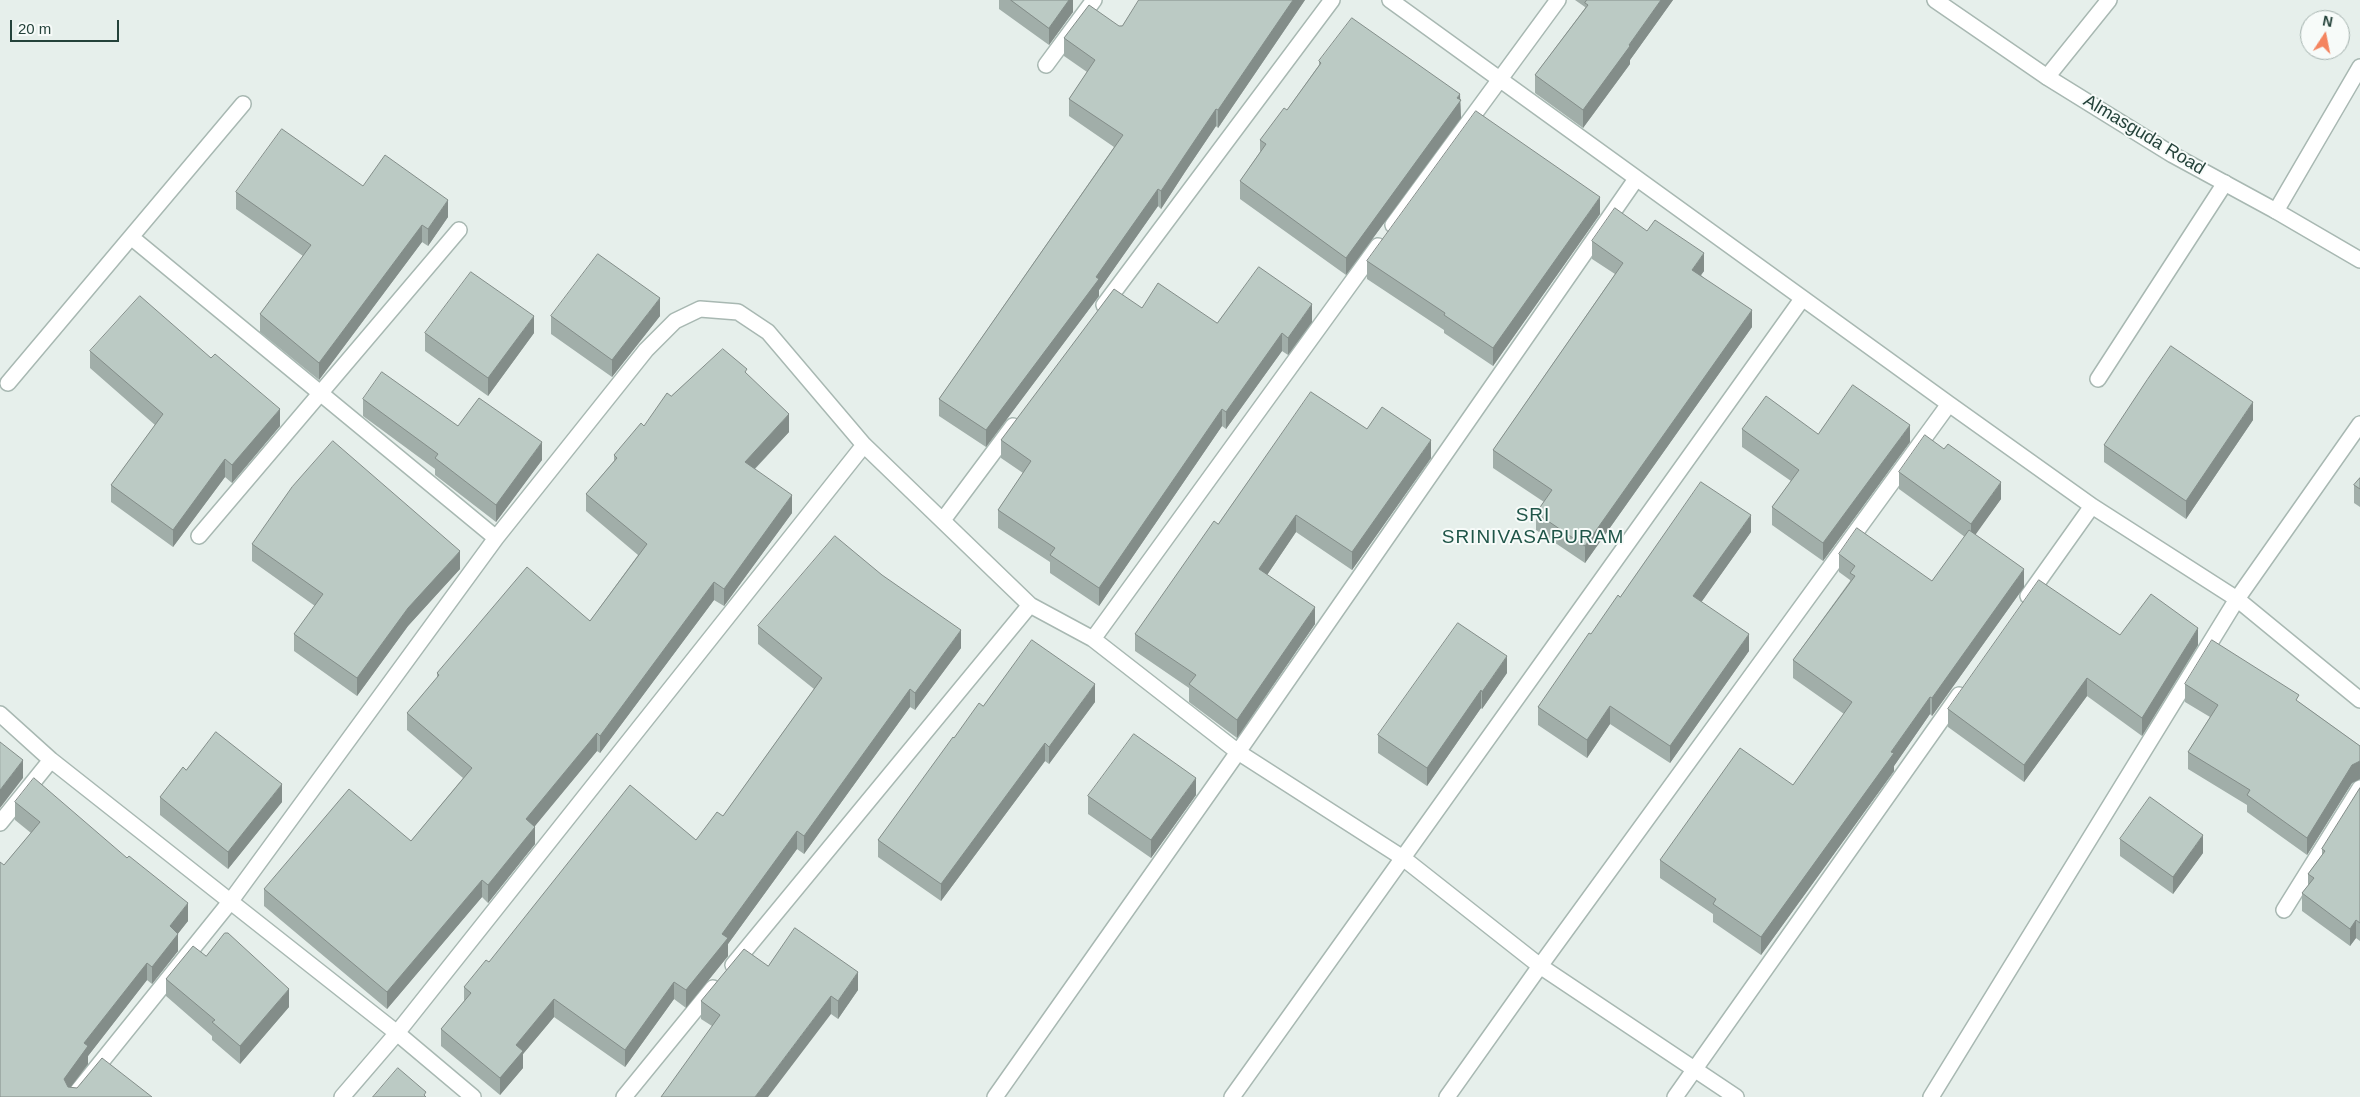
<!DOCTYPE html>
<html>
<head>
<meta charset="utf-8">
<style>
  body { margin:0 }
  #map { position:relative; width:2360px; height:1097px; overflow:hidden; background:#e6efeb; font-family:Helvetica,sans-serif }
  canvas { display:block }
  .north { position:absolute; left:2300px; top:10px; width:50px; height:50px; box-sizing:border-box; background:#f7fbf9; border:1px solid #a3b1ad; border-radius:50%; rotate:11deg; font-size:14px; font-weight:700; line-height:20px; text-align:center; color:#24423a }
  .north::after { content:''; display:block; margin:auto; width:18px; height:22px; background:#f4845f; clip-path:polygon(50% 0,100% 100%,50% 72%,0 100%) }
  .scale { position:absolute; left:10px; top:20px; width:109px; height:22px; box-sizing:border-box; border:2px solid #24423a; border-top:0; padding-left:6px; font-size:15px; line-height:18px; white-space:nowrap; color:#24423a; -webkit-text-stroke:4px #f7fbf9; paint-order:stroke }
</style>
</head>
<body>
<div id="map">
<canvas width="2360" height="1097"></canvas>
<div class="north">N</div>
<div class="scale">20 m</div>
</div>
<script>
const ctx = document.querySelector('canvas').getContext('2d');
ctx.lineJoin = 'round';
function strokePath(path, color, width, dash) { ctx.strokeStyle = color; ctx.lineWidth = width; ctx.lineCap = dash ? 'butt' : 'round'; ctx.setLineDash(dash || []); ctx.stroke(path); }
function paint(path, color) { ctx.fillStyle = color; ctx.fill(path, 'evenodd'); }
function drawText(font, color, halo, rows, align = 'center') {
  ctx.font = font + ' Helvetica,sans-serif'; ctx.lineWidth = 4; ctx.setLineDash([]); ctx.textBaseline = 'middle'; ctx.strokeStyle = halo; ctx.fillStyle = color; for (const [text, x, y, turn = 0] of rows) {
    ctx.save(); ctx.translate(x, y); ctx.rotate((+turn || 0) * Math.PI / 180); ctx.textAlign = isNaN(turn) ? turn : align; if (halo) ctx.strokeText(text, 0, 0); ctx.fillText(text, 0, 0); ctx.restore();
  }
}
const minor = new Path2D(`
  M1390,0L1949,404L2092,506L2237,599L2360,700
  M1046,65L1094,0
  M2047,77L2109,0
  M2276,211L2360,67
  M1393,225L1558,0
  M131,237L496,538
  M1104,305L1332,0
  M2098,379L2225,183
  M8,383L243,104
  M943,520L1013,426
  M199,536L459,230
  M2028,596L2092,506
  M1093,639L1378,246
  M0,714L51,760L397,1033L473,1097
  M0,823L51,760
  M2284,910L2360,788
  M733,965L1030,605
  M73,1097L230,902L496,538L646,350L675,321L700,309L738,312L768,332L864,445L1030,605L1093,639L1238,752L1403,858L1540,966L1736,1097
  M342,1097L397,1033L864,445
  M624,1097L713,988
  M995,1097L1238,752L1636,179
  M1232,1097L1802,299
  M1447,1097L1540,966L1949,404
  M1675,1097L1959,695
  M1931,1097L2237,599L2360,424`);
const tertiary = new Path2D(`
  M1935,0L2047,77L2173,155L2276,211L2360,260`);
const wall = new Path2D(`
  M999,0H1073V12L1049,45L999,9Z
  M1305,0L1218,128L1216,126L1185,172L1161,209L1158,206L1099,290V296L986,447L939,416V399L1114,147L1069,116V99L1087,72L1064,56V38L1119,26Z
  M1575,0H1673L1630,60V64L1583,128L1535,93V75L1585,8V7Z
  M1319,61L1460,100L1461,118L1346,275L1240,199V181L1260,152V140L1287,110L1319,65Z
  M363,186L448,217L428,246L422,242L319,380L260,332V314L303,256L236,209V192Z
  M1600,214L1493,366L1444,333V330L1367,279V261Z
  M1592,241L1704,271L1701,275L1752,327L1585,563L1536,530V513L1544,502L1493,468V450L1615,274L1592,259Z
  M1142,308L1217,323L1312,322L1288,355L1282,351L1226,429L1222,426L1099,606L1050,573V562L998,528V510L1023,473L1001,458V440Z
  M551,316H660L612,377L551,334Z
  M425,333H534L488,396L425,351Z
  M90,351L211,358L280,426L232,483L225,477L173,547L111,502V485L155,425L90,368Z
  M747,374L789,432L755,469L792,513L724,606L714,600L600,753L597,751L534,826L535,844L488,903L482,897L387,1009L264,906V889L411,841L463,778L407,730V713L437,678V673L590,621L638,555L586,511V494L614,461V455L644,426L671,396Z
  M363,399L458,426L542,460L496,522L435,475V469L363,416Z
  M2253,420L2186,519L2104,462V445Z
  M1367,429L1431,458L1352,570L1296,532L1267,575L1315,624L1237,738L1189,702V688L1135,651V634L1218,524Z
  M1742,429L1818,434L1910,442L1823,561L1772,525V507L1791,481L1742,447Z
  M1899,472L2001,499L1975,534L2024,587L1932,716L1930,714L1894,766V771L1761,955L1713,922V914L1660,878V860L1793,785L1844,714L1793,678V660L1850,581V580L1839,572V554L1932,581L1965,537L1899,489Z
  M2360,478V507L2354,503V485Z
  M1751,532L1701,602L1749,651L1670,763L1610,724L1587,758L1538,725V707L1620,597Z
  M252,544L460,569L408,626L357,696L294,651V634L315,606L252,561Z
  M758,626L961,648L915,710L910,707L804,854L797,849L728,944V956L686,1008L674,999L625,1067L554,1017L523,1054V1068L500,1095L441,1046V1029L464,1001V987L489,962L696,840L723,816L814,689L758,644Z
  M2120,635L2198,645L2142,736L2087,696L2024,782L1948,727V709Z
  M1507,673L1482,709L1481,708L1427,786L1378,753V735Z
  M2185,684L2299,702L2360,746V779L2352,783L2307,855L2247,812V805L2188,769V752L2210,717L2185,702Z
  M1095,702L1049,764L1045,761L941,901L878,857V840L954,738L983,706Z
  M2360,788V941L2356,938L2350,946L2302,911V893L2308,886V874L2322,855V849Z
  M1196,795L1151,858L1088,814V796Z
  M160,797L282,802L228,869L160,815Z
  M15,802L188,921L178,933V951L152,984L147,980L88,1056V1064L70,1087L0,1097L4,865L31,833L15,820Z
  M2120,839L2203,853L2173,894L2120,856Z
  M206,956L289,1007L240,1064L212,1040V1036L166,996V979Z
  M768,966L858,990L838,1019L831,1014L712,1026L701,1019V1001Z`);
const shadedWall = new Path2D(`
  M1069,0H1073V12L1049,45V28Z
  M1293,0H1305L1218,128V110Z
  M1661,0H1673L1630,60V64L1583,128V110Z
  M1460,94L1461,118L1346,275V258Z
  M1216,109V126L1185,172L1161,209V191L1185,155Z
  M1158,189V206L1099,290V296L986,447V430Z
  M1600,197V214L1493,366V348Z
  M448,200V217L428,246V229Z
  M422,225V242L319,380V363Z
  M1704,253V271L1692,287V270Z
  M660,298V316L612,377V360Z
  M1312,304V322L1288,355V338Z
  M1752,310V327L1585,563V546Z
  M534,316V333L488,396V378Z
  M1282,333V351L1226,429V412Z
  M2253,402V420L2186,519V501Z
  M280,409V426L232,483V465Z
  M1222,409V426L1099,606V588Z
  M789,414V432L745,479V462Z
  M1910,425V442L1823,561V543Z
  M1431,440V458L1352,570V552Z
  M542,442V460L496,522V505Z
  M225,459V477L173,547V530Z
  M2001,482V499L1971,541V524Z
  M792,495V513L724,606V589Z
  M1296,515V532L1259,587V569Z
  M1751,515V532L1693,614V596Z
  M460,551V569L408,626L357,696V678L408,608Z
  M2024,569V587L1932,716V698Z
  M714,582V600L600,753V736Z
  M1315,607V624L1237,738V720Z
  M2198,628V645L2142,736V718Z
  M961,630V648L915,710V693Z
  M1749,634V651L1670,763V746Z
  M1507,656V673L1482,709V692Z
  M2087,678V696L2024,782V765Z
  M1095,684V702L1049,764V747Z
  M910,689V707L804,854V836Z
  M1481,690V708L1427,786V768Z
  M1930,697V714L1894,766V771L1761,955V937Z
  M1610,706V724L1587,758V740Z
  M597,733V751L526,837V819Z
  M1045,743V761L941,901V884Z
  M23,760V778L0,808V790Z
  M2360,761V779L2352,783L2307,855V838L2352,765Z
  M1196,778V795L1151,858V840Z
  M282,784V802L228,869V852Z
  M535,827V844L488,903V885Z
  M797,831V849L728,944V956L686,1008V990L722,934Z
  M2203,835V853L2173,894V877Z
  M482,880V897L387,1009V992Z
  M188,903V921L170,944V926Z
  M2356,920V938L2350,946V929Z
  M178,934V951L152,984V967Z
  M147,963V980L88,1056V1064L64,1096V1079L84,1043Z
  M858,972V990L838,1019V1001Z
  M674,982V999L625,1067V1050Z
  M289,989V1007L240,1064V1046Z
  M831,996V1014L768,1097H755Z
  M554,999V1017L523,1054V1068L500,1095V1078L516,1045Z`);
const building = new Path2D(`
  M1011,0H1069L1049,28Z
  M1139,0H1293L1218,110L1216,109L1185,155L1161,191L1158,189L1096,277L1099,279L986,430L939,399L1123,135L1069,99L1095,60L1064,38L1089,5L1119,26H1122Z
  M1587,0H1661L1629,45L1630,46L1583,110L1535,75L1588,5L1585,3Z
  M1352,18L1460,94L1457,98L1461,100L1346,258L1240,181L1266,144L1260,140L1284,108L1287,110L1321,63L1319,61Z
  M1476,111L1600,197L1493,348L1444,315L1445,313L1367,261Z
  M282,129L363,186L385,155L448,200L428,229L422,225L319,363L260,314L311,245L236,192Z
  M1615,208L1647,231L1655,220L1704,253L1692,270L1752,310L1585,546L1536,513L1552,490L1493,450L1623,263L1592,241Z
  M598,254L660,298L612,360L551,316Z
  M1259,267L1312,304L1288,338L1282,333L1226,412L1222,409L1099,588L1050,555L1055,548L998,510L1031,461L1001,440L1114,289L1142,308L1158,283L1217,323Z
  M471,272L534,316L488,378L425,333Z
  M140,296L211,358L215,354L280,409L232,465L225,459L173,530L111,485L163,414L90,351Z
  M2171,346L2253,402L2186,501L2104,445L2147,380Z
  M723,349L747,369L745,372L789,414L745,462L792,495L724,589L714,582L600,736L597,733L526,819L535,827L488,885L482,880L387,992L264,889L349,789L411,841L472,768L407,713L439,675L437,673L527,567L590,621L647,544L586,494L617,458L614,455L641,423L644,426L667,393L671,396Z
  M382,372L458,426L479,398L542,442L496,505L435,458L438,454L363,399Z
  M1853,385L1910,425L1823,543L1772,507L1799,470L1742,429L1766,396L1818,434Z
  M1311,392L1367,429L1382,407L1431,440L1352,552L1296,515L1259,569L1315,607L1237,720L1189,684L1196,675L1135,634L1214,521L1218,524Z
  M1925,435L1944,449L1948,444L2001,482L1971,524L1899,472Z
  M333,441L460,551L408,608L357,678L294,634L323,594L252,544L292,487Z
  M2360,478V489L2354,485Z
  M1701,482L1751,515L1693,596L1749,634L1670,746L1610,706L1587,740L1538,707L1589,633L1591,634L1618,595L1620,597Z
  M1857,528L1932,581L1969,530L2024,569L1932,698L1930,697L1891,752L1894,753L1761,937L1713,904L1716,899L1660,860L1740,748L1793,785L1852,702L1793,660L1855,576L1850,573L1855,566L1839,554Z
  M835,536L882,575L961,630L915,693L910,689L804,836L797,831L722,934L728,938L686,990L674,982L625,1050L554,999L516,1045L523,1051L500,1078L441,1029L471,993L464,987L486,960L489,962L630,785L696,840L717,812L723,816L822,678L758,626Z
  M2039,580L2120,635L2151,594L2198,628L2142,718L2087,678L2024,765L1948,709Z
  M1458,623L1507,656L1482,692L1481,690L1427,768L1378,735Z
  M1032,640L1095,684L1049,747L1045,743L941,884L878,840L953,737L954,738L979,703L983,706Z
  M2212,640L2299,695L2296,700L2360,746V761L2352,765L2307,838L2247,795L2250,790L2188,752L2218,705L2185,684Z
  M216,732L282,784L228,852L160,797L183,767L186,770Z
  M1134,734L1196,778L1151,840L1088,796Z
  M0,742L23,760L0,790Z
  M34,778L127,858L129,856L188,903L170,926L178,934L152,967L147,963L84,1043L88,1046L64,1079L68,1087L77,1088L102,1058L152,1097H0V862L4,865L40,822L15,802Z
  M2360,788V923L2356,920L2350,929L2302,893L2314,878L2308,874L2325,851L2322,849Z
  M2150,797L2203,835L2173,877L2120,839Z
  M795,928L858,972L838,1001L831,996L755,1097H661L720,1015L701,1001L744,949L768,966Z
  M225,933H228L289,989L240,1046L212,1022L215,1020L166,979L193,946L206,956Z
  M398,1068L426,1092L424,1095L426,1097H373Z`);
const streetNames = [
  ["Almasguda Road",2144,135,31]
];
const neighbourhoodNames = [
  ["SRI",1533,516],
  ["SRINIVASAPURAM",1533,538]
];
strokePath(minor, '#a8b8b2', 18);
strokePath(tertiary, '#a8b8b2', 18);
strokePath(minor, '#fff', 15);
strokePath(tertiary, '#fff', 15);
paint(wall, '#a1aea9');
paint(shadedWall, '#838d89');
paint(building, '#bbcac4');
strokePath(building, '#838d89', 1);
drawText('18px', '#24423a', '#f7fbf9', streetNames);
ctx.letterSpacing = '1px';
drawText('19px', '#1f5548', '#f7fbf9', neighbourhoodNames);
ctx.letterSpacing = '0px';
</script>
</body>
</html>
